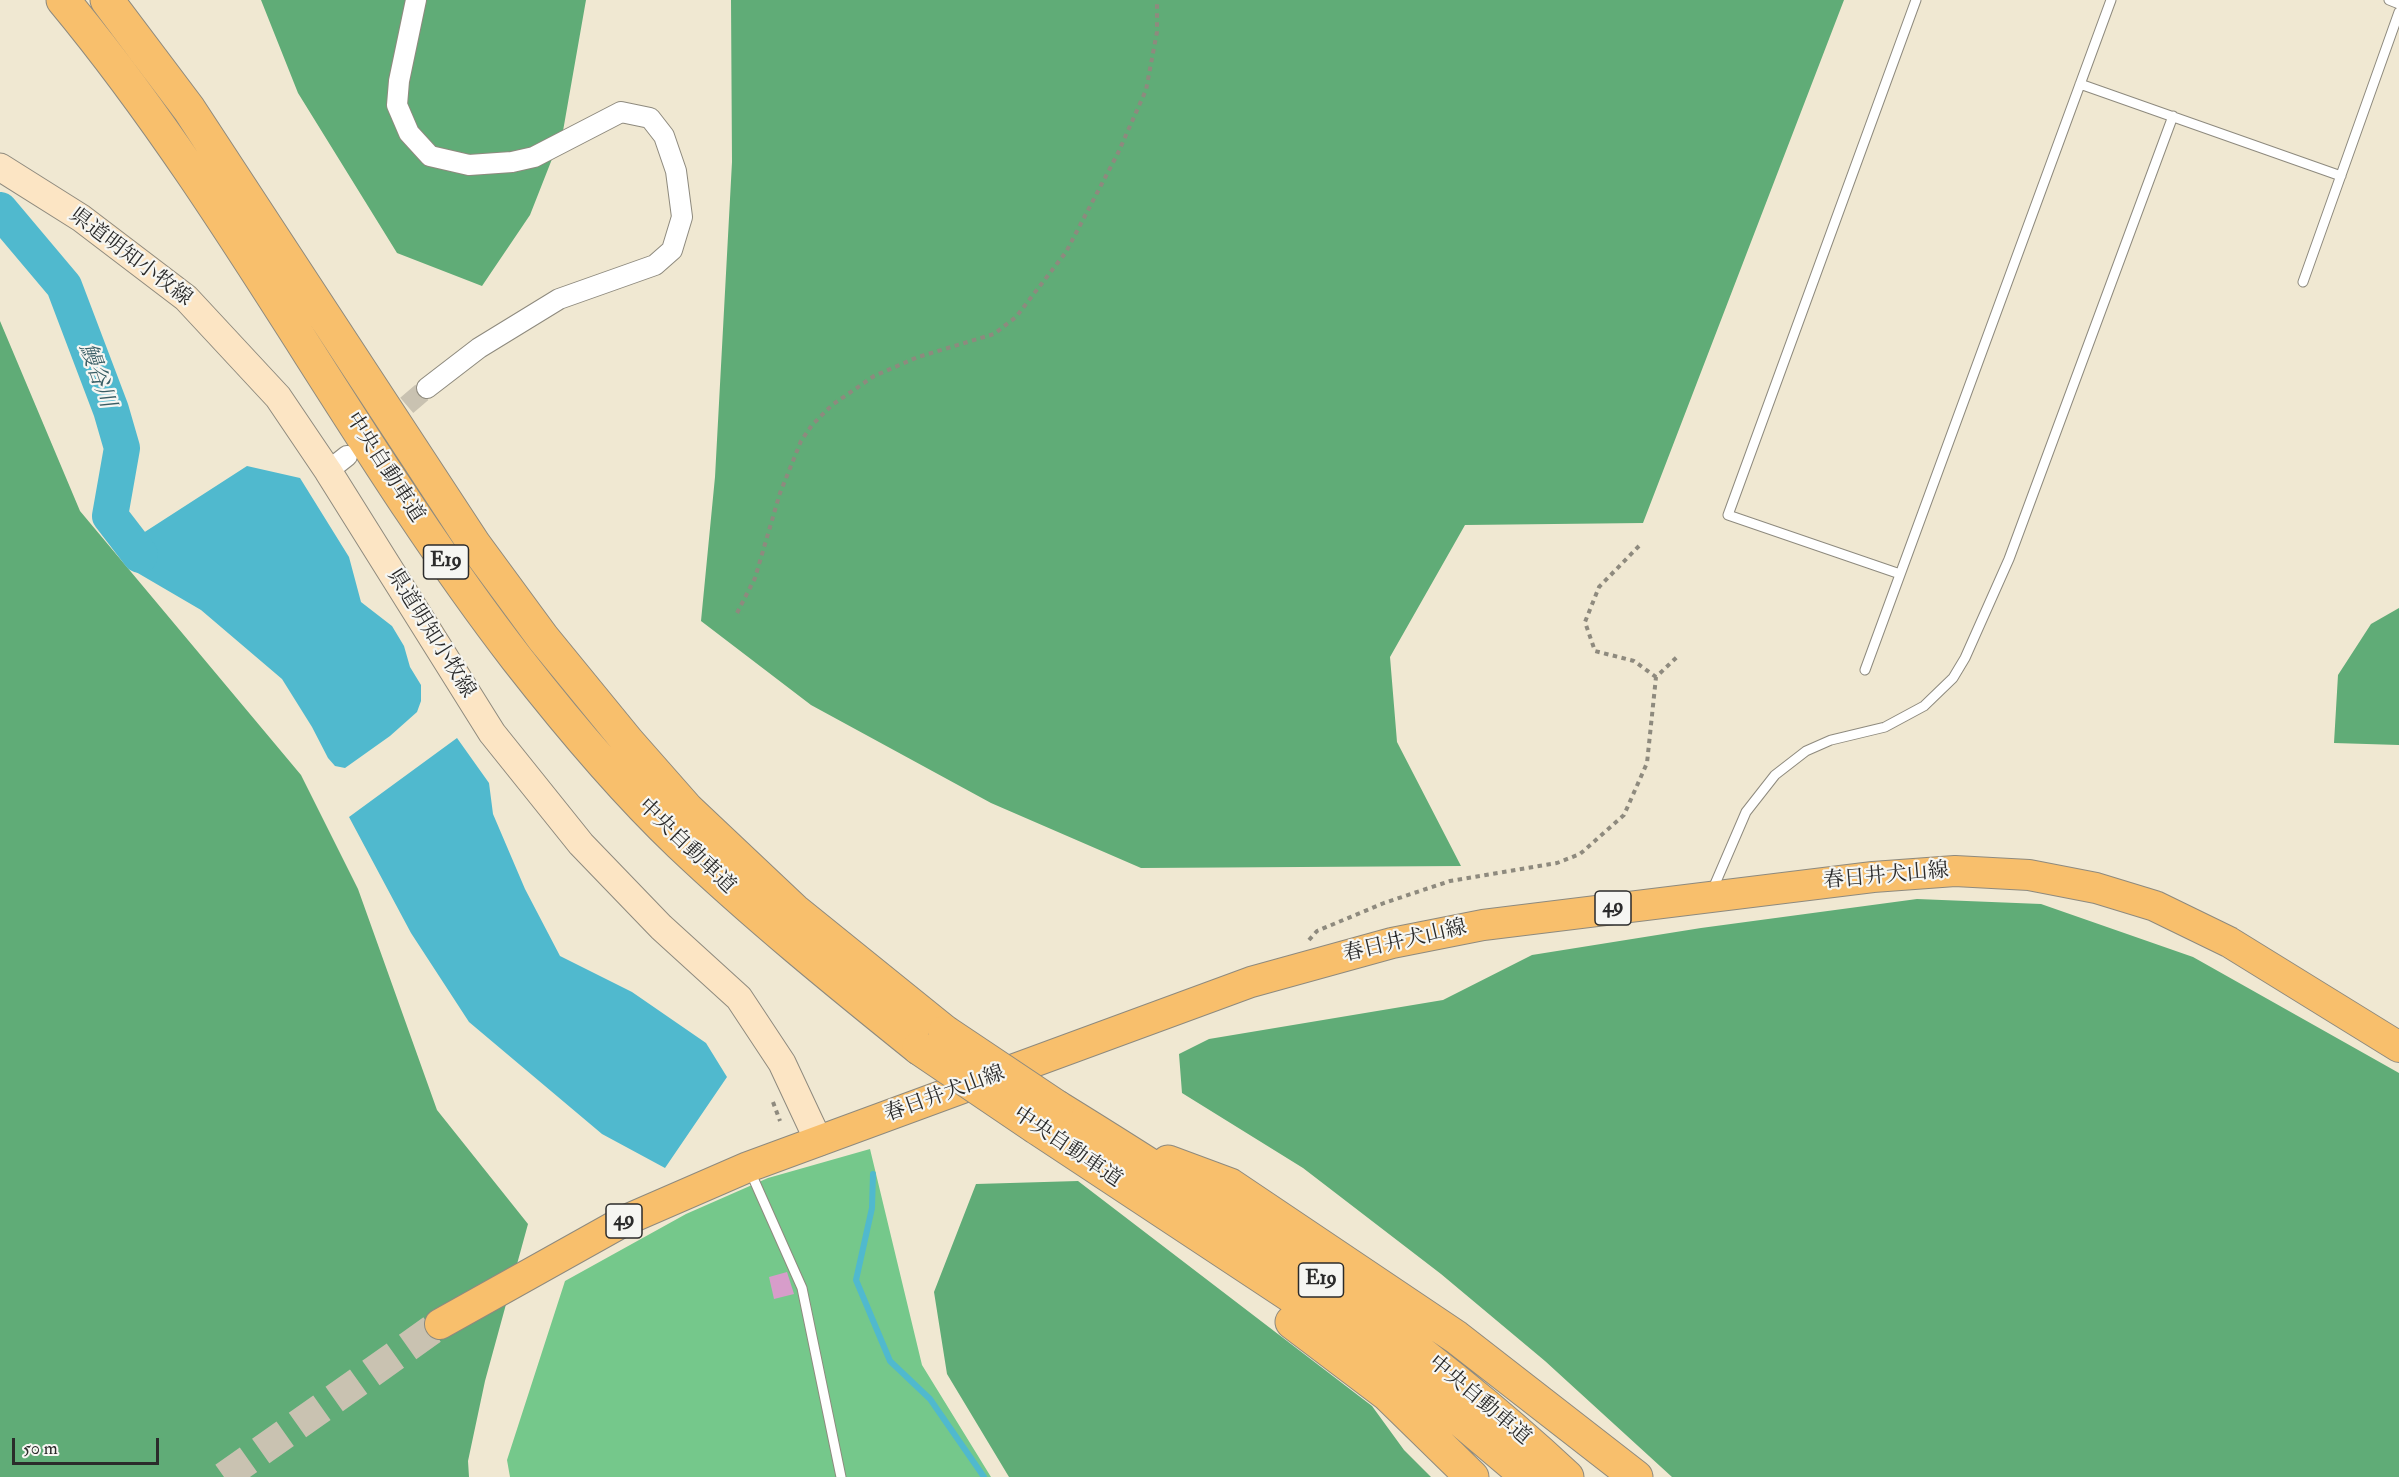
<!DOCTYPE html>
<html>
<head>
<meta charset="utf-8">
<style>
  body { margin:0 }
  #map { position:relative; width:2399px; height:1477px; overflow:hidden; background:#f0e8d2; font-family:"IM FELL Double Pica",serif }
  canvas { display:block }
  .scale { position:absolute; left:12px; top:1438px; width:147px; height:27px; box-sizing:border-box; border:3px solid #2b2b2b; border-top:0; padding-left:8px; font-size:18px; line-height:21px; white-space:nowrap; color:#2b2b2b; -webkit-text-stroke:4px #f6f6f2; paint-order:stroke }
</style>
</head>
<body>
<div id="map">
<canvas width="2399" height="1477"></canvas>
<div class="scale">50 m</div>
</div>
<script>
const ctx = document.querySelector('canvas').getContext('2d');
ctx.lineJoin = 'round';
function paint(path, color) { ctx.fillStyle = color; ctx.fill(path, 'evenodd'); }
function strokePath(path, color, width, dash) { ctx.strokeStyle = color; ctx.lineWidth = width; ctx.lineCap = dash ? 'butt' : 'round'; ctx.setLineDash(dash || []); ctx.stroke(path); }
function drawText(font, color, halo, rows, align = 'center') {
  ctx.font = font + ' "IM FELL Double Pica","Noto Serif JP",serif'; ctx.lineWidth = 4.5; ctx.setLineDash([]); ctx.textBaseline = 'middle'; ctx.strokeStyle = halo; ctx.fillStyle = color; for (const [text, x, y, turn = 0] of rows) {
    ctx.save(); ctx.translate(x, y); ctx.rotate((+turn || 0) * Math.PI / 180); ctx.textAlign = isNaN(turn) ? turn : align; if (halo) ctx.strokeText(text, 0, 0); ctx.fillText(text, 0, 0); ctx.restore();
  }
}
const green = new Path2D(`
  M870,1149L922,1365L991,1477H510L507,1460L565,1281L686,1214L768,1178Z`);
const forest = new Path2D(`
  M261,0H586L563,131L530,215L482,286L397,253L298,93Z
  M731,0H1844L1643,523L1465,525L1390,657L1397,742L1461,866L1141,868L991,803L811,705L701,621L715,477L732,162Z
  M0,321L80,511L301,775L358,889L437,1110L528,1224L485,1381L468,1461L469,1477H0Z
  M2399,608V745L2334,743L2338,675L2371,624Z
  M1917,899L2041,904L2193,957L2399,1073V1477H1672L1545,1361L1441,1274L1303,1168L1182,1093L1179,1054L1209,1039L1443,1000L1532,955L1701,928Z
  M1078,1181L1372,1406L1404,1450L1431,1477H1009L947,1374L934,1292L976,1184Z`);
const water = new Path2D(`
  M247,466L300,478L349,557L361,602L392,626L404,646L410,667L421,685V701L417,712L390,736L345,768L335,766L328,758L312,727L282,679L201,610L136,572L123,546Z
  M457,738L489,783L493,814L525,889L560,956L632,992L706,1043L727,1077L665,1168L602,1134L469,1022L411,933L349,817Z`);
const stream = new Path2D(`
  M873,1174L872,1208L856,1280L890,1361L930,1399L984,1477`);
const river = new Path2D(`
  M0,210L64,286L111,410L122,448L110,516L140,555`);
const building = new Path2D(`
  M787,1272L794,1294L774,1299L769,1277Z`);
const streetTunnel = new Path2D(`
  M384,425L427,388`);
const primaryTunnel = new Path2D(`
  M224,1477L440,1324`);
const path = new Path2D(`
  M1639,546L1599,587L1585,622L1595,651L1634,661L1656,677
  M737,613L755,578L780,493L801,441L812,425L832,405L874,376L918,357L994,334L1016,317L1066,252L1118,153L1146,90L1157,32V0
  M1309,940L1317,931L1384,903L1450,881L1557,863L1580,854L1624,815L1647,763L1656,677L1678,656
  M773,1102L780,1121`);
const lane = new Path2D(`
  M2389,0L2399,4
  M2080,84L2341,176
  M2303,282L2399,12
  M1900,574L1728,515L1916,0
  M1865,670L2111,0
  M1712,891L1746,812L1775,775L1806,751L1831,740L1885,727L1924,706L1953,678L1965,658L2009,559L2173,116
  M750,1171L802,1288L841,1477`);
const street = new Path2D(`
  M416,0L399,81L397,105L409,133L430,156L469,165L512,162L534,157L621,112L650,118L664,136L676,171L682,217L672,250L655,265L559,299L479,348L427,388
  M328,471L347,456`);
const secondary = new Path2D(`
  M0,167L81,218L186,298L278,397L328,471L492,733L581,844L661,927L739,998L782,1063L819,1142`);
const primary = new Path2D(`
  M440,1324L626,1220L748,1167L1251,982L1392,943L1483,925L1873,877L1955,871L2029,875L2096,888L2155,906L2229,942L2399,1047`);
const highway = new Path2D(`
  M63,0C234,206 354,448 517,659C567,723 620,787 680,844C756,916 837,982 919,1048
  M107,0L189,109L474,544L543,638L628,742L687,809L794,910L945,1032
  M1057,1107C1235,1217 1413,1333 1567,1477
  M1037,1128L1326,1319L1419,1385L1528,1477
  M1168,1162L1230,1185L1456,1337L1636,1477
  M1292,1322L1387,1394L1472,1477`);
const highwayBridge = new Path2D(`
  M945,1032L1057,1107
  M919,1048L1037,1128`);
const shields = [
  [446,562,45],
  [1613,908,36],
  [624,1221,36],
  [1321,1280,45]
];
const shieldNames = [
  ["E19",446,562],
  ["49",1613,908],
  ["49",624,1221],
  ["E19",1321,1280]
];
const streetNames = [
  ["県道明知小牧線",130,258,37],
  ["中央自動車道",384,468,57],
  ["県道明知小牧線",430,634,58],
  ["中央自動車道",686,847,44],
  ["春日井犬山線",1886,877,-5],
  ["春日井犬山線",1405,942,-13],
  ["春日井犬山線",945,1095,-20],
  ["中央自動車道",1067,1148,34],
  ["中央自動車道",1479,1401,40]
];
const waterNames = [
  ["鰻谷川",96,376,70]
];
paint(green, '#75c88b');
paint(forest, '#60ac77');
paint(water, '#50b9ce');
strokePath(stream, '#50b9ce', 6);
strokePath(river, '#50b9ce', 36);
paint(building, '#d79dca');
strokePath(streetTunnel, '#c9c2b1', 20, [20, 10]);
strokePath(primaryTunnel, '#c9c2b1', 30, [30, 15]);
strokePath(lane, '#8e8a7e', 11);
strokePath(street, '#8e8a7e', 22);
strokePath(secondary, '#8e8a7e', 29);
strokePath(primary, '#8e8a7e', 32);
strokePath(highway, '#8e8a7e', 35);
strokePath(path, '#8e8a7e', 4, [4.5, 4.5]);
strokePath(lane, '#fff', 9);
strokePath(street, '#fff', 20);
strokePath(secondary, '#fce5c4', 27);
strokePath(primary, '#f8bf6c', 30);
strokePath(highway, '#f8bf6c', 33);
strokePath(highwayBridge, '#8e8a7e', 35, []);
strokePath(highwayBridge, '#f8bf6c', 33);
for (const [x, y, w] of shields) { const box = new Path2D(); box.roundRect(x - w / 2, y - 17, w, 34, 4.5); ctx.fillStyle = '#f6f6f2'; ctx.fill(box); strokePath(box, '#2b2b2b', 1.5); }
drawText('bold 20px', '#2b2b2b', null, shieldNames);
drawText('21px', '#2b2b2b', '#f6f6f2', streetNames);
drawText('italic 22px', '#385d64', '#f6f6f2', waterNames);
</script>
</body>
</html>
